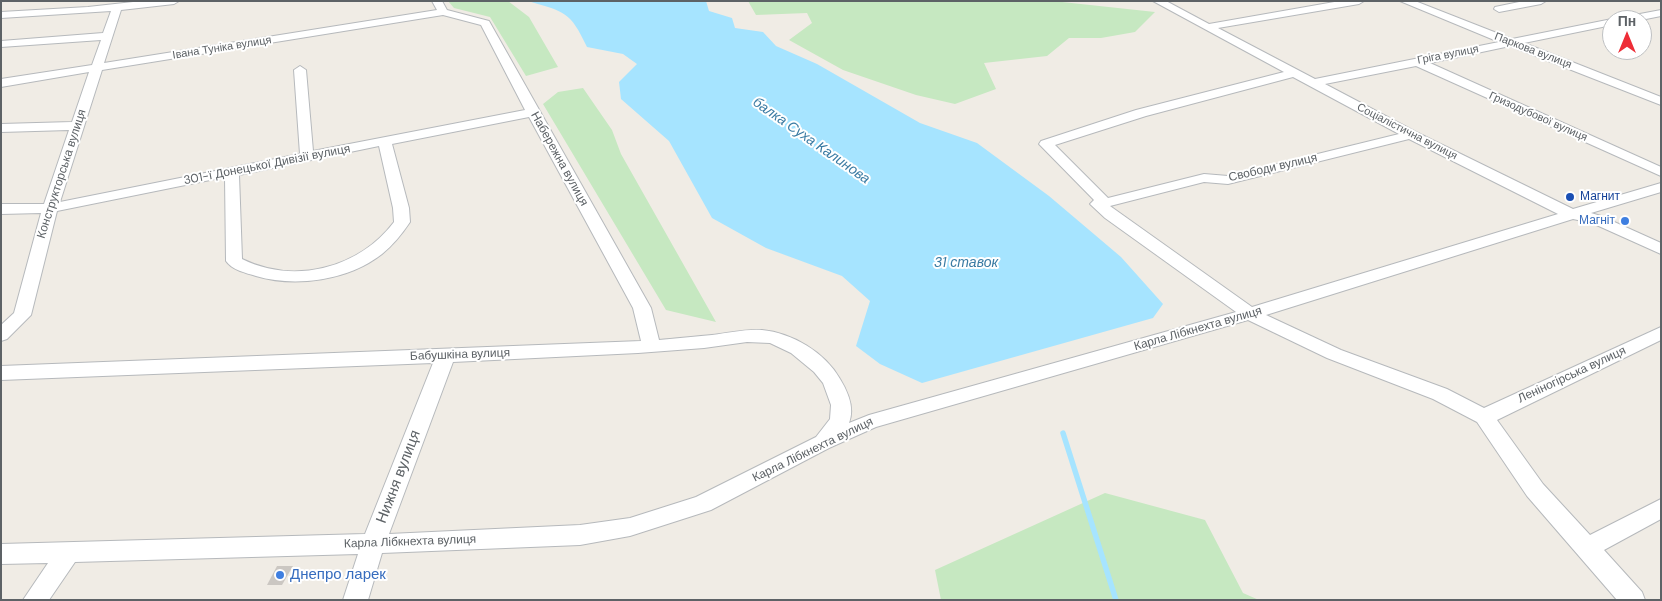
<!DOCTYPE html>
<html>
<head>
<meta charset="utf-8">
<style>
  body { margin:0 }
  #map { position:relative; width:1662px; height:601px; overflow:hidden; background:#f0ece5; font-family:"DM Sans",sans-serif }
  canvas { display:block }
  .frame { position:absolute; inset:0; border:2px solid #5d6266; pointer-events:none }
  .north { position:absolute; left:1602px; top:10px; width:50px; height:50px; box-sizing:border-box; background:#fff; border:1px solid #bec0c2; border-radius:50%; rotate:0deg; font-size:14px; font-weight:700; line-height:20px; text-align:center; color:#5d6266 }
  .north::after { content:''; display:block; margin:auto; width:18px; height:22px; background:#ee2d37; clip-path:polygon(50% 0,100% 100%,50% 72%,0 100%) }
</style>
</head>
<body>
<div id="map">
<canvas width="1662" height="601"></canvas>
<div class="frame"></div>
<div class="north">Пн</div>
</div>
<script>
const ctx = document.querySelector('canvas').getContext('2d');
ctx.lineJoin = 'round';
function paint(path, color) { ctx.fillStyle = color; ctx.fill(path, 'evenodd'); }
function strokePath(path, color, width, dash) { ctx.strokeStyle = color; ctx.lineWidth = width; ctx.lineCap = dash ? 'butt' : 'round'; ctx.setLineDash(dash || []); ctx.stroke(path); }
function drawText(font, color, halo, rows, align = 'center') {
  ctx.font = font + ' "DM Sans",sans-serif'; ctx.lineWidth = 4; ctx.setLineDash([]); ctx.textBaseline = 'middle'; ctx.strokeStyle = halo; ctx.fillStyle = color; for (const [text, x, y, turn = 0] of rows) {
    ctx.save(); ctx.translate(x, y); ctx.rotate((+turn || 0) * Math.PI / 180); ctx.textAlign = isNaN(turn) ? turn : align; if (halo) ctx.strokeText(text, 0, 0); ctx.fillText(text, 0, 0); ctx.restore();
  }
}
const green = new Path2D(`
  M448,1H508L529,17L558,67L526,76L490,17L454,8Z
  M748,1H1053L1155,12L1135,32L1101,38H1069L1047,56L984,63L996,89L955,104L916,95L843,70L789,40L812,23L807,13L756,15Z
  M583,88L612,130L621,154L716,322L666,310L543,104L558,92Z
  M1105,493L1205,520L1243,593L1259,600H941L935,570Z`);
const water = new Path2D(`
  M528,1H706L709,11L732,18L735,28L763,32L776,46L817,64L920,123L977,143L1049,196L1121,257L1163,304L1153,318L922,383L880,364L856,346L870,301L842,276L766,248L712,218L669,141L621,99L619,82L637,64L623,54L587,47C570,11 565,12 528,1Z`);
const stream = new Path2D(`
  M1063,433L1116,600`);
const building = new Path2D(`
  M277,566H293L282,585H267Z`);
const minor = new Path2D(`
  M142,1H179L174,4L121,10L104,63L437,10L432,1H442L447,10L489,21L651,308L659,340C677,338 694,337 712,335C729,333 745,329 762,330C792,333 825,352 840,379C848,392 855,408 849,423L869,415L1236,312L1105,218L1090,204L1094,200L1039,144L1041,141L1136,110L1284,72L1153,1H1166L1209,24L1340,1H1364L1359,4L1218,28L1315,79L1499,42L1400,1H1415L1512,39L1612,19L1616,20H1612V25L1524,43L1661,97V105L1510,46L1430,63L1661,167V176L1416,66L1325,84L1416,132L1573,209L1661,183V192L1591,213L1601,216L1661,243V254L1592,223L1573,219L1266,315L1341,350L1447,389L1484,408L1661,327V340L1497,420L1543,484L1590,535L1661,499V519L1604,550L1642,592L1645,600H1617L1527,496L1477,422L1433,399L1327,358L1248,320L876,427L829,448L711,510L630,536L580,545L382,553L368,600H343L358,554L75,562L49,600H23L48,563L1,564V544L365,534L433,363L1,380V366L641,341L633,308L529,117L392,144L409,208L410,222C402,234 393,245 382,254C349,280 296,288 256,276C246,273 232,270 226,261L225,177L57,211L31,315L7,339L1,341V325L14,313L41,213L1,214V204H44L69,130L1,132V124L72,122L89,72L1,87V79L92,65L101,40L1,47V41L103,33L111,11L1,18V12L88,7ZM443,15L481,25L525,110L313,151L306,70L300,66L294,70L300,154L60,202L102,70ZM1293,77L1399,134L1228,176L1204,174L1108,198L1055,145L1146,116ZM1409,139L1558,214L1252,307L1110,206L1204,182L1228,184ZM379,146L393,208L394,222C359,268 295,285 242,259L239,175ZM747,342L770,343L791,353L814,372L823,383L831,405L830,419L816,437L696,497L630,518L580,525L389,534L453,362L638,353L704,348Z
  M1524,1H1546L1541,4L1499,12L1494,9L1495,7Z
  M1661,10V16L1641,20H1619L1624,17Z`);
const markers = [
  [1570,197,5,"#1a4fb4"],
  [1625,221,5,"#3f7fe0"],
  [280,575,5,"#3f7fe0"]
];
const farStreetnames = [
  ["Івана Туніка вулиця",222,48,-9],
  ["Паркова вулиця",1533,51,21],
  ["Гріга вулиця",1448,55,-11],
  ["Гризодубової вулиця",1538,117,24],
  ["Соціалістична вулиця",1407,132,27]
];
const streetNames = [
  ["Набережна вулиця",559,159,61],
  ["301-ї Донецької Дивізії вулиця",267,165,-11],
  ["Свободи вулиця",1273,168,-13],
  ["Конструкторська вулиця",62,174,-72],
  ["Карла Лібкнехта вулиця",1198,329,-16],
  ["Бабушкіна вулиця",460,355,-2],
  ["Леніногірська вулиця",1572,375,-25],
  ["Карла Лібкнехта вулиця",813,450,-26],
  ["Карла Лібкнехта вулиця",410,542,-2]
];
const transitNames = [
  ["Магнит",1580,197]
];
const shopNames = [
  ["Магніт",1615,221]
];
const waterNames = [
  ["балка Суха Калинова",811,141,35],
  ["31 ставок",966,263]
];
const nearStreetnames = [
  ["Нижня вулиця",399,477,-69]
];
const nearShopnames = [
  ["Днепро ларек",290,575]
];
paint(green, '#c6e8c1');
paint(water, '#a6e4ff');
strokePath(stream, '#a6e4ff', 5.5);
paint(building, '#cbc7c2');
strokePath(minor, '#b6b9bc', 2);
paint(minor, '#fff');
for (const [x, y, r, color] of markers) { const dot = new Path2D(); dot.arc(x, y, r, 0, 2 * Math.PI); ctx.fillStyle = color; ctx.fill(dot); strokePath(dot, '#fff', 2); }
drawText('11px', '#5d6266', '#fff', farStreetnames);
drawText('12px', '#5d6266', '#fff', streetNames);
drawText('12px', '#164399', '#fff', transitNames, 'left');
drawText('12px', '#366cbe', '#fff', shopNames, 'right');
drawText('italic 14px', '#3a7ba3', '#fff', waterNames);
drawText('15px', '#5d6266', '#fff', nearStreetnames);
drawText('15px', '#366cbe', '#fff', nearShopnames, 'left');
</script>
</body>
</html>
